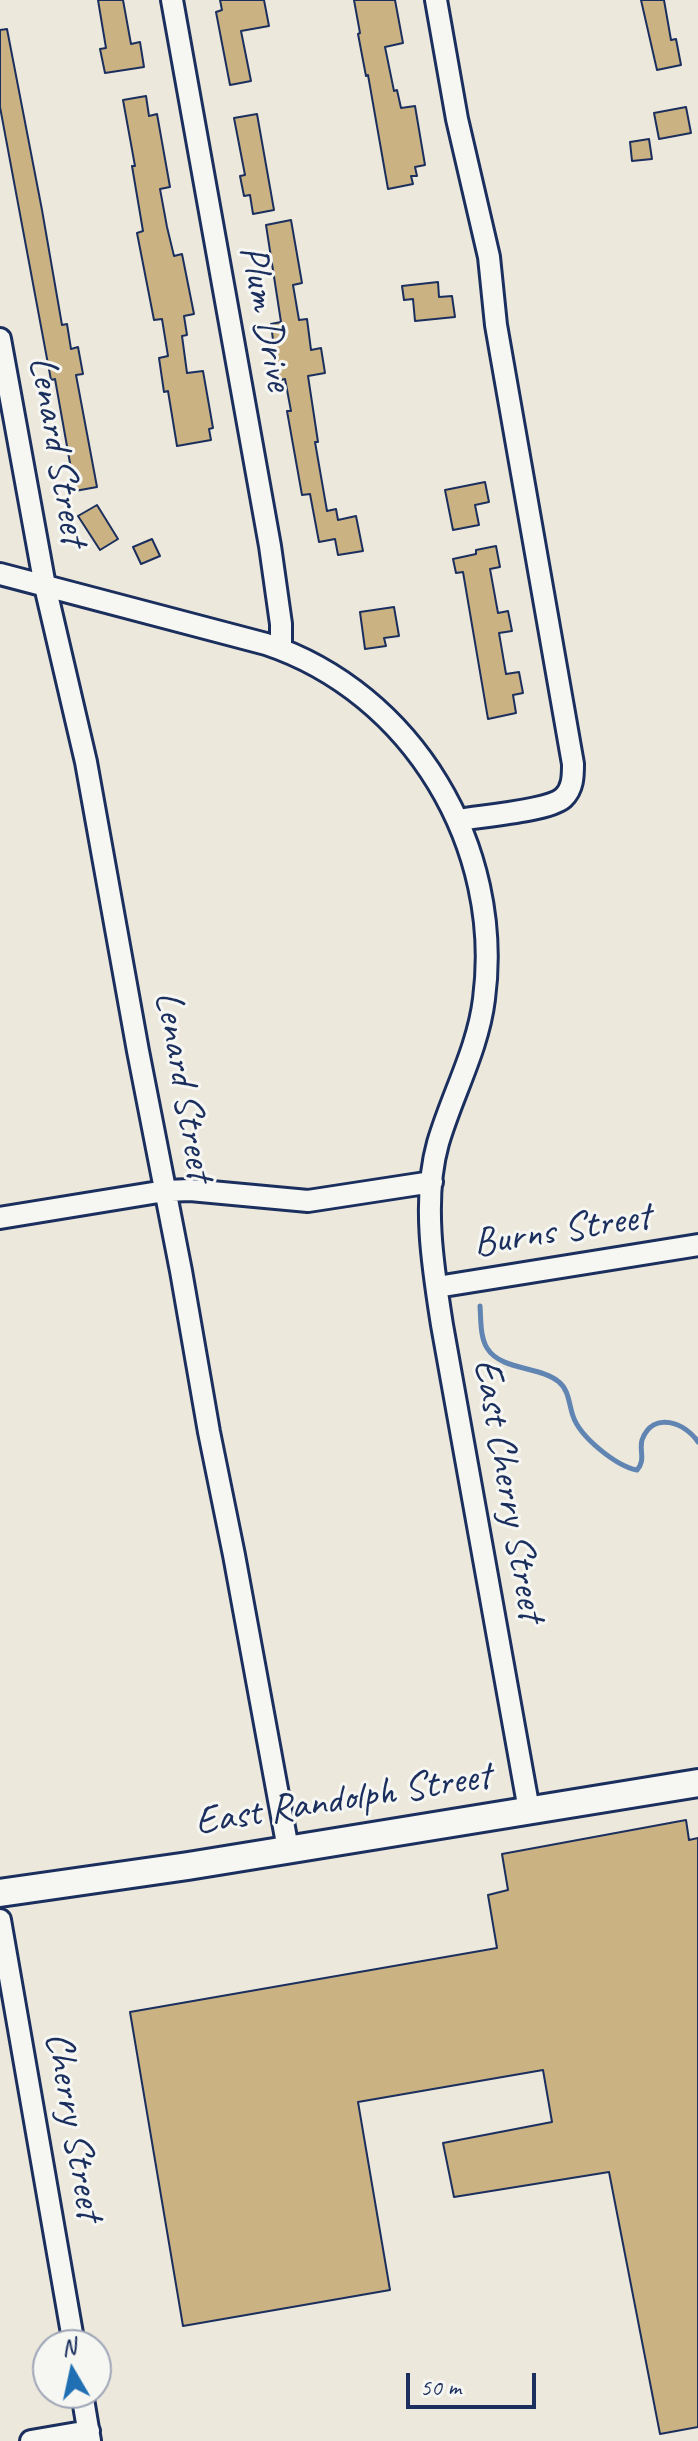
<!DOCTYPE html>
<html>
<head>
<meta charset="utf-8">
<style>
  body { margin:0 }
  #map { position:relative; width:698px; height:2441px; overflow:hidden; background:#ede8dc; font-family:Caveat,sans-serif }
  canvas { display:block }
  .north { position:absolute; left:32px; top:2329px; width:80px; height:80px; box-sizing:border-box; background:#f6f6f2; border:2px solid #9ea6b7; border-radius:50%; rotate:351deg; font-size:22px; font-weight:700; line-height:32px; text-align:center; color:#1b2f5e }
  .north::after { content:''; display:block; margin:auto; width:28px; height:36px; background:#1f6fb2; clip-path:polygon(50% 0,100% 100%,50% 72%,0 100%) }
  .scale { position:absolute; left:406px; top:2373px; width:130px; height:36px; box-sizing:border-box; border:4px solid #1b2f5e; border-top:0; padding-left:10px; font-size:24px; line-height:28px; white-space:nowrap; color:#1b2f5e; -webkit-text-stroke:6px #f6f6f2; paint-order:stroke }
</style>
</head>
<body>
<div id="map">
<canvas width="698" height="2441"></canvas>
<div class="north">N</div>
<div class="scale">50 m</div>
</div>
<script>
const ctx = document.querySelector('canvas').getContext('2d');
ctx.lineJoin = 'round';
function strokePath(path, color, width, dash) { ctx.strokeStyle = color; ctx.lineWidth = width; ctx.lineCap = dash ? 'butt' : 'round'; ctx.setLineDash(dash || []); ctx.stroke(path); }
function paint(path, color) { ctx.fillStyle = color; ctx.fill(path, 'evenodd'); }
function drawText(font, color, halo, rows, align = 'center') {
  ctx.font = font + ' Caveat,sans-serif'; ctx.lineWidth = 6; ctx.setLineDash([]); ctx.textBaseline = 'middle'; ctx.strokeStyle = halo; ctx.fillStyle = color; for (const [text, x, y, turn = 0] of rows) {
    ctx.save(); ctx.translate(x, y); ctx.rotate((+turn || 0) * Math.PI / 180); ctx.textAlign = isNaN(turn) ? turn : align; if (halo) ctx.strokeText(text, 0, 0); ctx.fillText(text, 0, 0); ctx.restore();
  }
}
const stream = new Path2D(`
  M480,1306C481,1319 480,1337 487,1348C501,1371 541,1366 559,1382C569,1390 569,1405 573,1416C580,1437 616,1466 637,1470C646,1460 639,1451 642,1440C653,1410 686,1423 698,1442`);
const building = new Path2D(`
  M98,0H123L131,44L140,42L144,67L105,73L100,49L106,48Z
  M220,0H264L269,26L241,31L251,81L230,85L216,12L222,10Z
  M354,0H395L403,43L385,47L394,91L397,90L401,108L415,106L425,165L415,167L417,176H411L413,184L388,189L368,75L366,76L358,34L360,33Z
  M641,0H664L671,40L676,39L681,65L657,70Z
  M7,29L42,210L62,325L67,324L71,349L78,347L83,374L76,375L97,487L75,491L55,379L51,380L0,107V30Z
  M146,96L149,116L157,114L170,187L160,189L167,227L174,256L182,254L194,314L184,316L187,335L182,336L187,373L203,371L213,428L209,429L211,440L177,446L168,391L164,392L159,358L168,356L162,319L154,320L137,233L143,231L132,166H135L123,100Z
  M686,107L691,133L659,139L654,113Z
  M257,114L274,210L253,214L250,195L244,196L240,176L245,175L234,118Z
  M649,139L652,159L632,161L630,142Z
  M291,220L302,283L293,285L299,320L307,319L311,350L321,348L325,373L308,376L318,442H315L327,511L336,509L338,520L356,516L363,551L338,555L335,539L319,542L310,494L302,495L287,411H291L285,379L276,381L272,356H275L271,324L281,322L266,225Z
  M438,282L439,297L452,296L455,317L415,321L413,299L404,300L402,286Z
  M485,482L489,502L475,505L479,525L453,530L445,490Z
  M97,505L118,539L100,550L78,516Z
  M152,539L160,556L141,564L133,547Z
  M496,546L500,567L490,569L498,613L508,611L512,631L499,633L506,674L519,672L523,693L513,695L516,713L488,719L463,572L456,573L453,559L476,554V550Z
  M394,607L399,636L384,638L386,646L365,649L360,612Z
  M686,1820L689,1840L698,1838V2427L660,2434L609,2172L454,2197L443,2143L552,2122L543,2070L358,2102L390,2290L183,2326L130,2012L497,1948L488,1895L508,1890L502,1854Z`);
const minor = new Path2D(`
  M172,0L270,546L281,624V649
  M436,0L457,119L489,257L496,325L573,764C573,776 573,789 563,798C548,811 481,816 459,820
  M0,339L45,586L86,762L138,1051L181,1271L209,1432L234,1555L288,1849
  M0,574L266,644C413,693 504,847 484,999C478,1049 452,1095 438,1143C422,1200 433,1268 442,1325L529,1810
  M0,1218L165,1191L190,1190L308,1201L432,1182
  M437,1287L698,1245
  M0,1920L74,2345
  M82,2393L90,2441
  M31,2441L89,2431`);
const tertiary = new Path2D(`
  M0,1893L188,1866L698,1783`);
const streetNames = [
  ["Plum Drive",265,318,79],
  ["Lenard Street",57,451,80],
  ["Lenard Street",183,1086,80],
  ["Burns Street",562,1231,-9],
  ["East Cherry Street",508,1490,80],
  ["East Randolph Street",343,1800,-9],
  ["Cherry Street",73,2126,80]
];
strokePath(stream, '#6185b2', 5);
paint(building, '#cbb282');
strokePath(building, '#1b2f5e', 2);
strokePath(minor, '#1b2f5e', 26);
strokePath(tertiary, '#1b2f5e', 32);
strokePath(minor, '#f6f6f2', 20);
strokePath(tertiary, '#f6f6f2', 26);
drawText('40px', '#1b2f5e', '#f6f6f2', streetNames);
</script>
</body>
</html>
